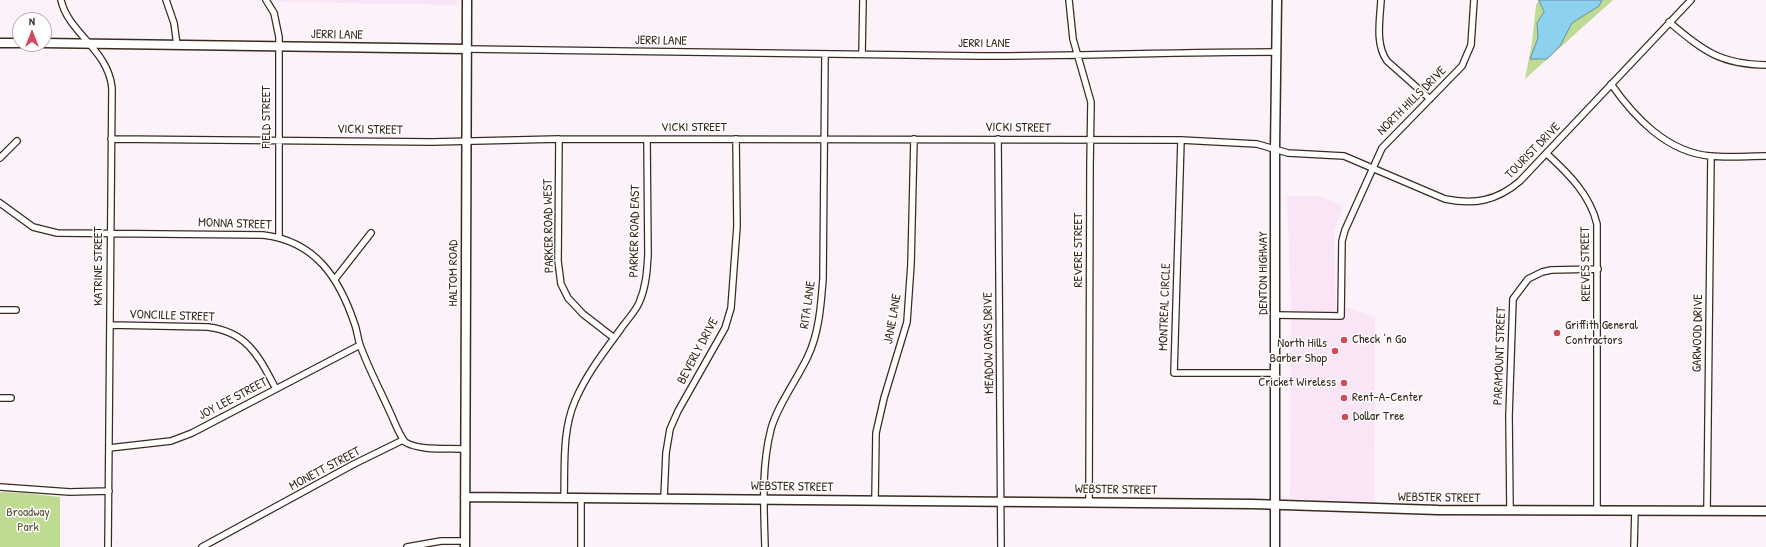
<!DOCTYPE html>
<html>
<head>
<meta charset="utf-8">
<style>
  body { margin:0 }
  #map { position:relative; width:1766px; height:547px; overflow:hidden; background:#fcf3fa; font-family:"Patrick Hand",sans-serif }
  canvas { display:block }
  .north { position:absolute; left:12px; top:12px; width:40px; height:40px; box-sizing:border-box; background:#fff; border:1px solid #b1aaa5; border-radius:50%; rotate:0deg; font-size:11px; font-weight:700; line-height:16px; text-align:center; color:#3b2a1e }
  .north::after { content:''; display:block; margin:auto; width:14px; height:18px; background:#d1495b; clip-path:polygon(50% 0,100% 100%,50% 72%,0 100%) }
</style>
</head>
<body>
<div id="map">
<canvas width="1766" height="547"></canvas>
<div class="north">N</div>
</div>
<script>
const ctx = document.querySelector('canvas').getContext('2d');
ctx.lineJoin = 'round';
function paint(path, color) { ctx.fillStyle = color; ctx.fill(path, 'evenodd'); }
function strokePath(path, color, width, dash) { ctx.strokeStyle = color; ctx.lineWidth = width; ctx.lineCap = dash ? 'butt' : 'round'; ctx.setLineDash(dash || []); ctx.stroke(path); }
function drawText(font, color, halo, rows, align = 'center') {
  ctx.font = font + ' "Patrick Hand",sans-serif'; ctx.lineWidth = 3; ctx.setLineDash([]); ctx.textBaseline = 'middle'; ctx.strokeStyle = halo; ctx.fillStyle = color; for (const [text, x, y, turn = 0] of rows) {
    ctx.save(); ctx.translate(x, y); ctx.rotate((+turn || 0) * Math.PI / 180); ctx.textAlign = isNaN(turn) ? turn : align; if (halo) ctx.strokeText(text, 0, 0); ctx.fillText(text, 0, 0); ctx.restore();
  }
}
const built = new Path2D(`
  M277,0H457V5L278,2Z
  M1287,196H1320L1343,206L1334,232L1336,308H1347L1375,317L1374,502L1290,499L1291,307Z`);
const green = new Path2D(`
  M1539,0H1613L1525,79L1532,43L1536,5Z
  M0,492L23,493L60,497V547H0Z`);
const water = new Path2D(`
  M1539,0H1602L1599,6L1572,23L1560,46L1547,59H1530L1538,38L1537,23L1544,12Z`);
const street = new Path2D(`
  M61,0C68,33 108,49 112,88L108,547
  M166,0L174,23L177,45
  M266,0L274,13L279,37V237
  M1069,0L1073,39L1091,102L1090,165L1089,502
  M1381,0C1380,20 1375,44 1387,61L1430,99
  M1669,22C1704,51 1719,64 1766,65
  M467,49C638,52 809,55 980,56C1079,56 1178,52 1277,52
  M862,54L863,0
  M1611,84C1635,118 1667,152 1710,156C1729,158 1748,156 1766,156
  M111,139L432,142L559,139L1181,140L1257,144L1288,153L1344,156L1445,199C1474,205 1497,201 1520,181L1691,0
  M559,139L558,261L561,284L568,298L583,314L614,338
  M998,139L1001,547
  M1181,140L1174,373H1275
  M1547,154C1569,174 1590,195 1597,224V510
  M0,158L17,141
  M0,203L33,227L57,233L263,235C315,241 339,277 355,325C357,331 358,339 360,345C368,367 379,388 389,410C394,420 398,433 405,442C419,451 449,448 465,449
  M335,279L371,233
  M0,310H16
  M1276,315L1341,316L1342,241L1345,230L1382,148L1462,66L1471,45L1474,0
  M110,325L208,327C248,332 259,357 276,389
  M0,398H11
  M109,448L171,441L192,433L360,345
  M0,487L70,492L109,491
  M564,497C565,466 562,431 575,401C586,375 603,353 620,330C626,321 635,312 639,303C646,287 647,272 648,255L647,140
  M581,498V547
  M664,498L666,453L670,429L678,411L725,328L731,308L737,226L736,139
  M875,500L876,433L884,398L907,322L911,264L914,139
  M1510,510L1509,416L1513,299L1528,279L1542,272L1551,270L1598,269
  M1707,510L1711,156
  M202,547L354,464L403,440
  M407,547L441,541H465
  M765,547C764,508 761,468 771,429C778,404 797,380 808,356C819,333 821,305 823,279L825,55
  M1634,547L1635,510`);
const secondary = new Path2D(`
  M0,43H20
  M44,43L467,49
  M465,497L1253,504L1438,510L1766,511
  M465,547L467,0`);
const primary = new Path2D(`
  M1275,547V149L1277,0`);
const markers = [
  [1557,333,4,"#d1495b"],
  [1344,340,4,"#d1495b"],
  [1335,351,4,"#d1495b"],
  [1344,383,4,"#d1495b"],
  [1344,398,4,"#d1495b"],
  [1345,417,4,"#d1495b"]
];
const streetNames = [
  ["JERRI LANE",337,35,1],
  ["JERRI LANE",661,41,1],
  ["JERRI LANE",984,44],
  ["NORTH HILLS DRIVE",1412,101,-45],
  ["FIELD STREET",267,117,-90],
  ["VICKI STREET",694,128],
  ["VICKI STREET",1018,128,1],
  ["VICKI STREET",370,130,1],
  ["TOURIST DRIVE",1533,151,-46],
  ["MONNA STREET",235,224,2],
  ["PARKER ROAD WEST",549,226,-91],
  ["PARKER ROAD EAST",635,231,-89],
  ["REVERE STREET",1079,250,-90],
  ["REEVES STREET",1586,264,-91],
  ["KATRINE STREET",99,266,-90],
  ["HALTOM ROAD",454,273,-90],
  ["DENTON HIGHWAY",1264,273,-90],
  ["RITA LANE",808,305,-82],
  ["MONTREAL CIRCLE",1165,307,-88],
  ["VONCILLE STREET",172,316,2],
  ["JANE LANE",893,319,-80],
  ["GARWOOD DRIVE",1698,333,-89],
  ["MEADOW OAKS DRIVE",989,343,-91],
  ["BEVERLY DRIVE",698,351,-62],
  ["PARAMOUNT STREET",1500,356,-88],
  ["JOY LEE STREET",233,399,-28],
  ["MONETT STREET",325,469,-28],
  ["WEBSTER STREET",792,487,1],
  ["WEBSTER STREET",1116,490,1],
  ["WEBSTER STREET",1439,498,1]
];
const poiNames = [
  ["Griffith General",1565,326],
  ["Contractors",1565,341],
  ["Check ’n Go",1352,340],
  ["North Hills",1327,344,"right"],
  ["Barber Shop",1327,359,"right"],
  ["Cricket Wireless",1336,383,"right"],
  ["Rent-A-Center",1352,398],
  ["Dollar Tree",1353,417]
];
const parkNames = [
  ["Broadway",28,513],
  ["Park",28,528]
];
paint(built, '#f9e5f5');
paint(green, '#bddb93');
paint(water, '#8cd1ee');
strokePath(water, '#6c8e9b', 1);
strokePath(street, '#3b2a1e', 8);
strokePath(secondary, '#3b2a1e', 11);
strokePath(primary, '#3b2a1e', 11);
strokePath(street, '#fff', 5.5);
strokePath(secondary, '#fff', 8);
strokePath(primary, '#fff', 8);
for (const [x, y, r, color] of markers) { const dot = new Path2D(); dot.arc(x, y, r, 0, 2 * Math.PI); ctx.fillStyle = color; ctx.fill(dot); strokePath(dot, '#fff', 1.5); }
drawText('13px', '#3b2a1e', '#fff', streetNames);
drawText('13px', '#3b2a1e', '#fff', poiNames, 'left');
drawText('13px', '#5c563b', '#fff', parkNames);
</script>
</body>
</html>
